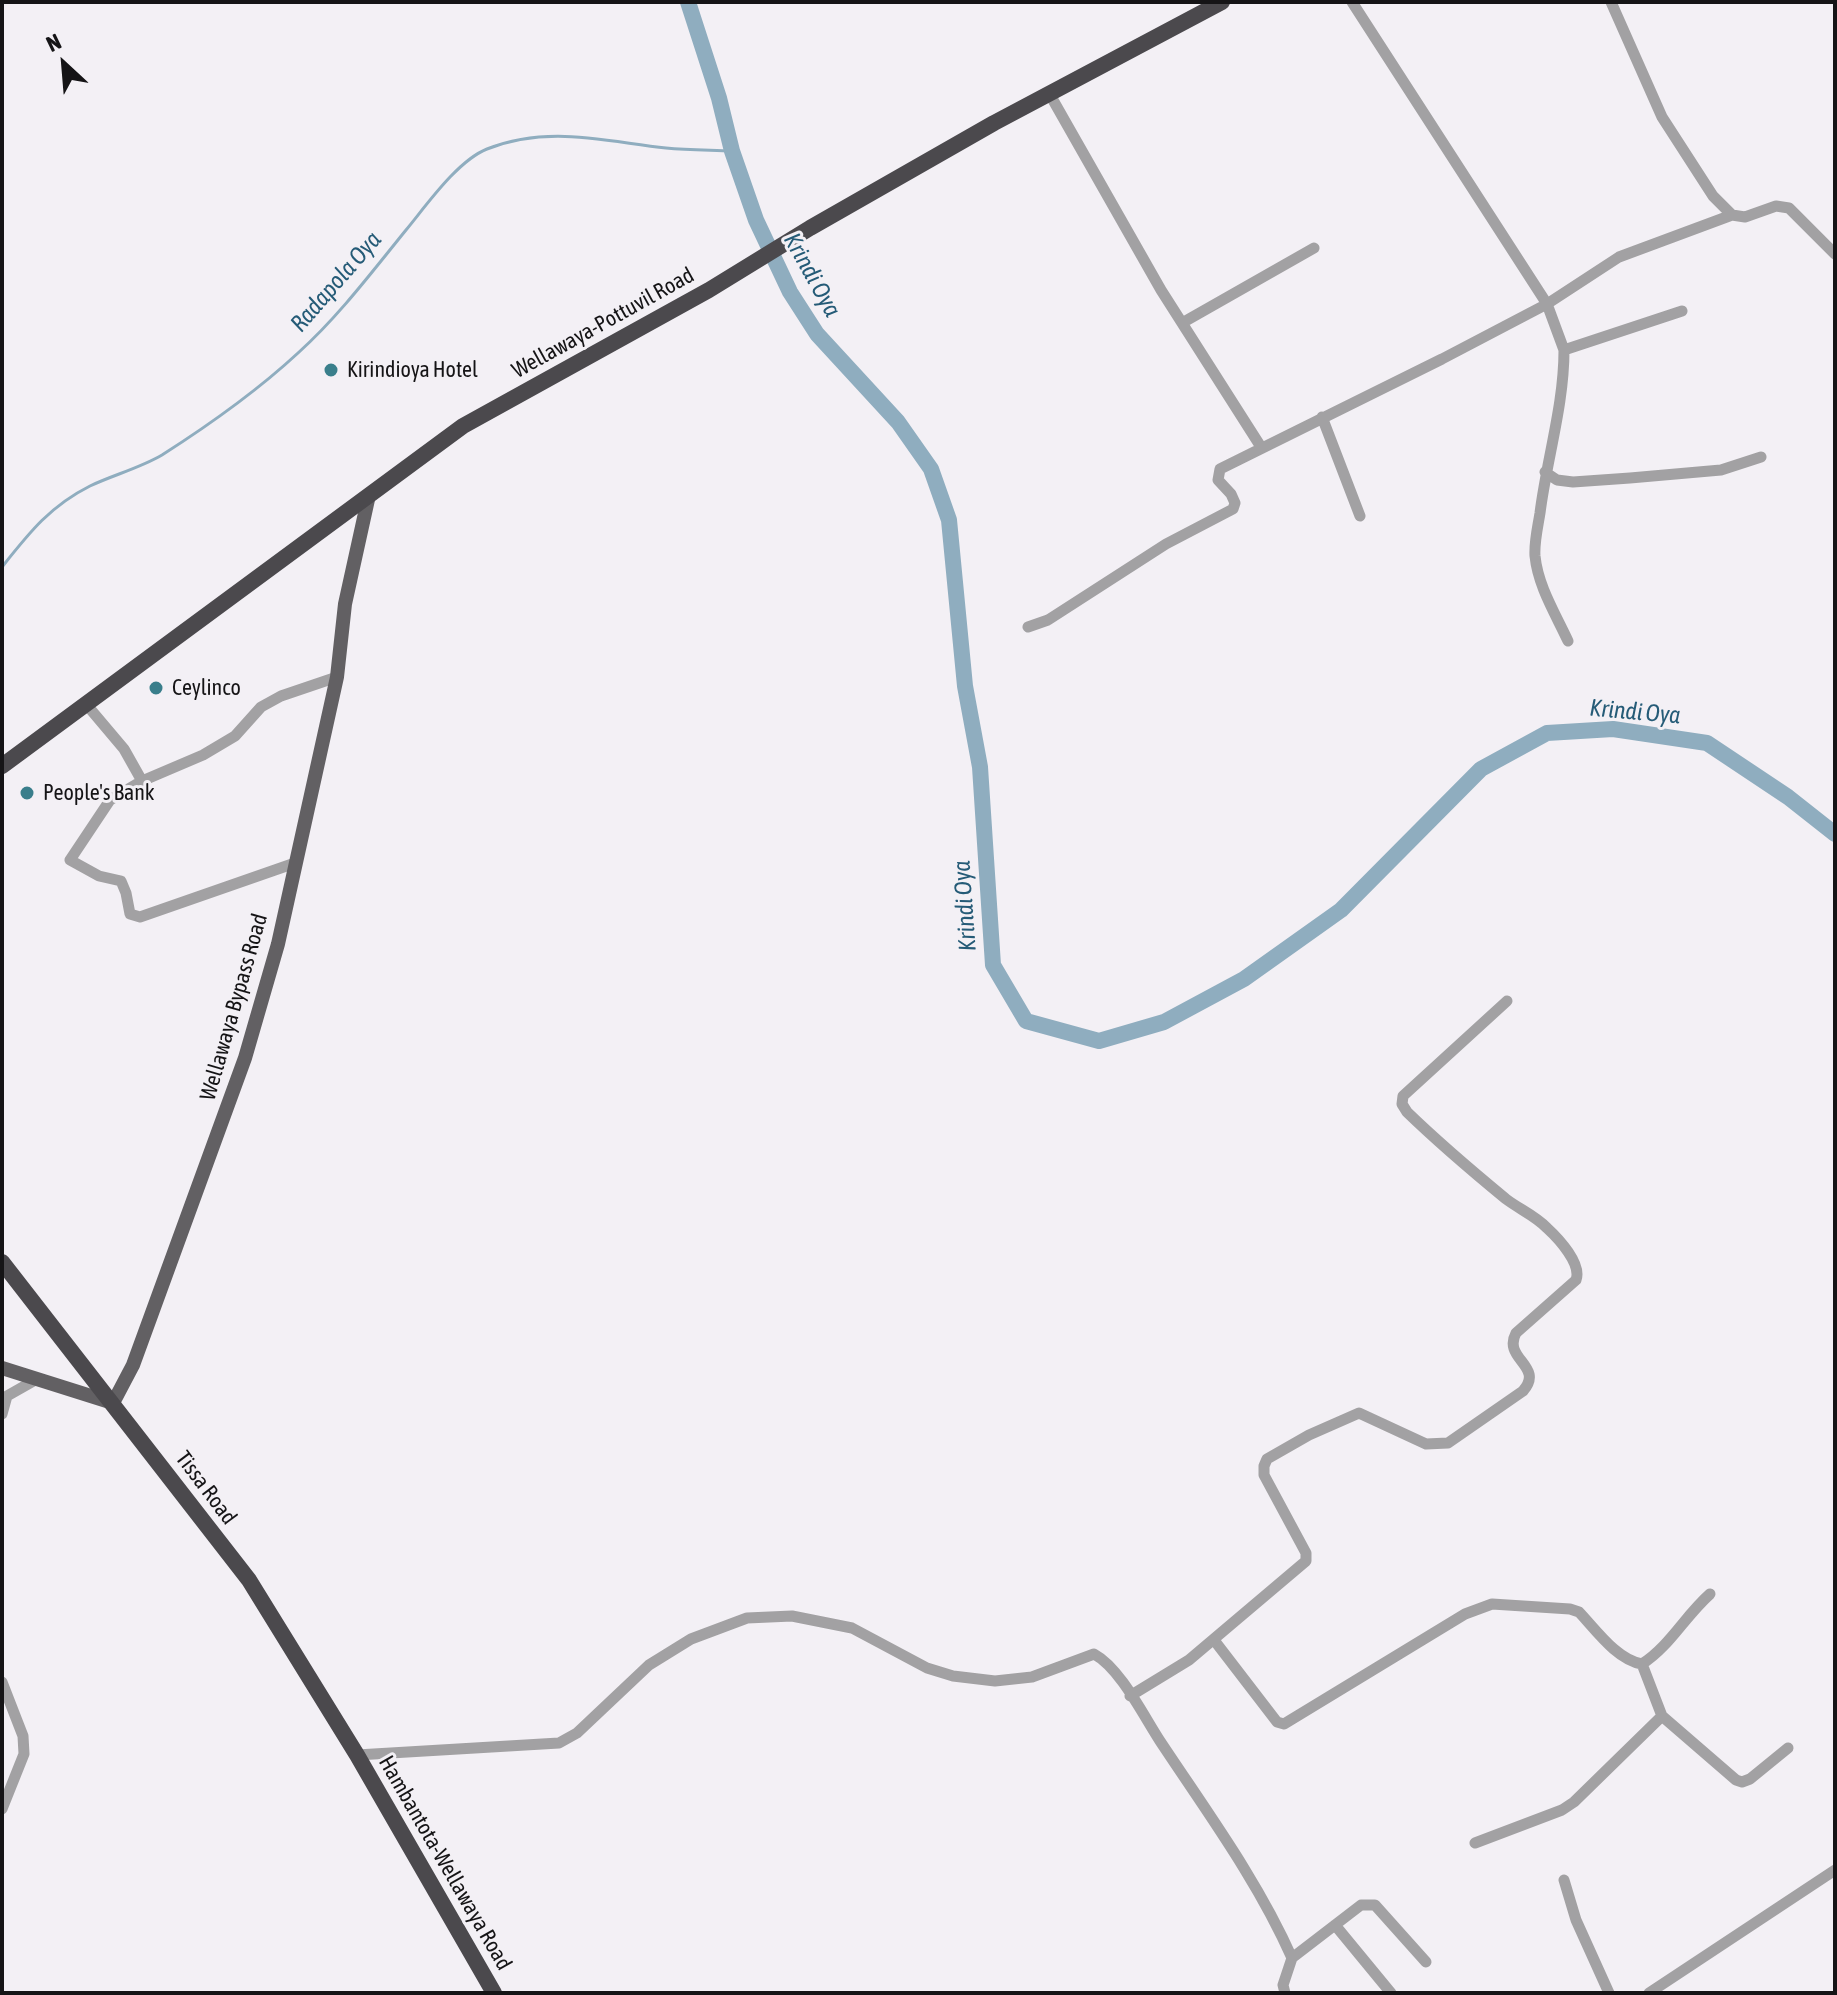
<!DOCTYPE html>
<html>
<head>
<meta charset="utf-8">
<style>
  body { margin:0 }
  #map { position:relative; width:1837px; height:1995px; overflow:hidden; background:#f3f0f5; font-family:"Asap Condensed",sans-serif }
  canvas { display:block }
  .frame { position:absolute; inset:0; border:4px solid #151416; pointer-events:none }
  .north { position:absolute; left:24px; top:24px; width:80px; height:80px; -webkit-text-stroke:6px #f3f0f5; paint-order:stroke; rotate:334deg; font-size:22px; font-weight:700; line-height:32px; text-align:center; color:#151416 }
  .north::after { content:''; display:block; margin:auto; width:28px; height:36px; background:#151416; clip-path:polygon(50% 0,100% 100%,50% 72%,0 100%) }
</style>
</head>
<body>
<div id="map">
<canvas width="1837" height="1995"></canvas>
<div class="frame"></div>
<div class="north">N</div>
</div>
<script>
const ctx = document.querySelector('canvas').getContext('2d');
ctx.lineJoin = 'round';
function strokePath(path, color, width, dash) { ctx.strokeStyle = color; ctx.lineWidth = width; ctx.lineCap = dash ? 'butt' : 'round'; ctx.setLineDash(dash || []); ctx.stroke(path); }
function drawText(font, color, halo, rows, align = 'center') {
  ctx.font = font + ' "Asap Condensed",sans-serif'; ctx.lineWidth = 6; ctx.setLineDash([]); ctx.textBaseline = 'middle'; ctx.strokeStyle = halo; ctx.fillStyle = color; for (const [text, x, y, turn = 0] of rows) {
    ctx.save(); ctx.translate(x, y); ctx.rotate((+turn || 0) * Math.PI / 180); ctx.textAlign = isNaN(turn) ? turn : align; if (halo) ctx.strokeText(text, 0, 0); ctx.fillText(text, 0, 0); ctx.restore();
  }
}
const stream = new Path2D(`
  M2,567C29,533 50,506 90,486C113,475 140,468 162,455C209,425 257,391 298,353C338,317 372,272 406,230C426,206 457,161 487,149C548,125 603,141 666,148C688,150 710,150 732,151`);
const river = new Path2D(`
  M688,2L719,98L732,151L756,220L790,292L817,334L898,422L931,469L949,520L965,686L980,767L993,965L1026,1021L1099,1041L1164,1022L1244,979L1341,910L1481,769L1547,733L1613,729L1707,743L1788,797L1835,834`);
const minor = new Path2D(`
  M1352,2L1547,304L1564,350L1682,311
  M1611,2L1662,117L1713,196L1732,215L1745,217L1776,206L1789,208L1835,254
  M1049,93L1161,290L1261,447
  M1182,323L1314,248
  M1564,350C1564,405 1547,458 1540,513C1538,526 1534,542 1535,556C1538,586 1555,613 1568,641
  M1322,417L1360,516
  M1545,472L1557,480L1573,482L1630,478L1721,470L1761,457
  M1028,627L1048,620L1166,544L1233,509L1235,503L1231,494L1218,480L1220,469L1442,359L1547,304L1619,257L1732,215
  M86,704L124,749L142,781
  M295,863L140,917L130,914L126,893L121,881L99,876L70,860L110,800L142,781L203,755L235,736L261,707L281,696L337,677
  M2,1414L7,1396L37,1379
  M1214,1640L1277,1722L1284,1724L1465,1614L1492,1604L1570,1609L1579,1612C1596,1630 1617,1660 1642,1664C1670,1646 1685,1616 1710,1594
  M1642,1664L1662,1716L1736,1780L1742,1782L1750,1779L1788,1748
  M2,1682L23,1736L24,1754L2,1809
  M1130,1696L1189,1660L1306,1561V1553L1264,1475V1466L1267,1459L1309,1435L1359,1413L1426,1444L1448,1443L1523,1391C1545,1366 1502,1359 1516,1333L1576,1280C1582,1264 1559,1239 1547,1228C1536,1216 1519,1209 1506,1199C1472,1171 1439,1143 1407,1112L1402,1104L1403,1096L1507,1001
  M357,1755L559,1743L577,1733L649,1665L691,1639L747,1618L792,1616L852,1628L927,1668L953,1676L995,1681L1032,1677L1094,1654C1120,1668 1143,1715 1160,1741C1207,1812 1258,1881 1292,1958L1283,1985L1285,1993
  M1475,1843L1562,1810L1574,1802L1662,1716
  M1564,1880L1576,1920L1609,1993
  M1335,1925L1391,1993
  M1292,1958L1361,1905H1375L1426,1962
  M1649,1993L1835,1870`);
const major = new Path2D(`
  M2,1368L113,1403L133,1365L245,1058L278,944L337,677L345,604L369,495`);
const highway = new Path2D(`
  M2,766L463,426L709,290L810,228L994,123L1222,2
  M2,1262L249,1580L357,1755L494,1993`);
const markers = [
  [331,370,8,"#397e8b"],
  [156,688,8,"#397e8b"],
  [27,793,8,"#397e8b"]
];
const streetNames = [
  ["Wellawaya-Pottuvil Road",603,323,-29],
  ["Wellawaya Bypass Road",234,1007,-74],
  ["Tissa Road",206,1488,53],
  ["Hambantota-Wellawaya Road",445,1863,60]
];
const poiNames = [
  ["Kirindioya Hotel",347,370],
  ["Ceylinco",172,688],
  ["People's Bank",43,793]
];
const waterNames = [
  ["Krindi Oya",812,275,61],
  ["Radapola Oya",336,282,-49],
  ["Krindi Oya",1635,712,5],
  ["Krindi Oya",965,906,-94]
];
strokePath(stream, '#8fadbf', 3);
strokePath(river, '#8fadbf', 16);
strokePath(minor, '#a2a1a3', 11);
strokePath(major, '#626063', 14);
strokePath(highway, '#4b494d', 16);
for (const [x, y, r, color] of markers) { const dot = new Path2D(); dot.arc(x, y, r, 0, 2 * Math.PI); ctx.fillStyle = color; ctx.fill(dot); strokePath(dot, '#f3f0f5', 3); }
drawText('22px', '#151416', '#f3f0f5', streetNames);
drawText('22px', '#151416', '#f3f0f5', poiNames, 'left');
drawText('italic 24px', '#255b77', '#f3f0f5', waterNames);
</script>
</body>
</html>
